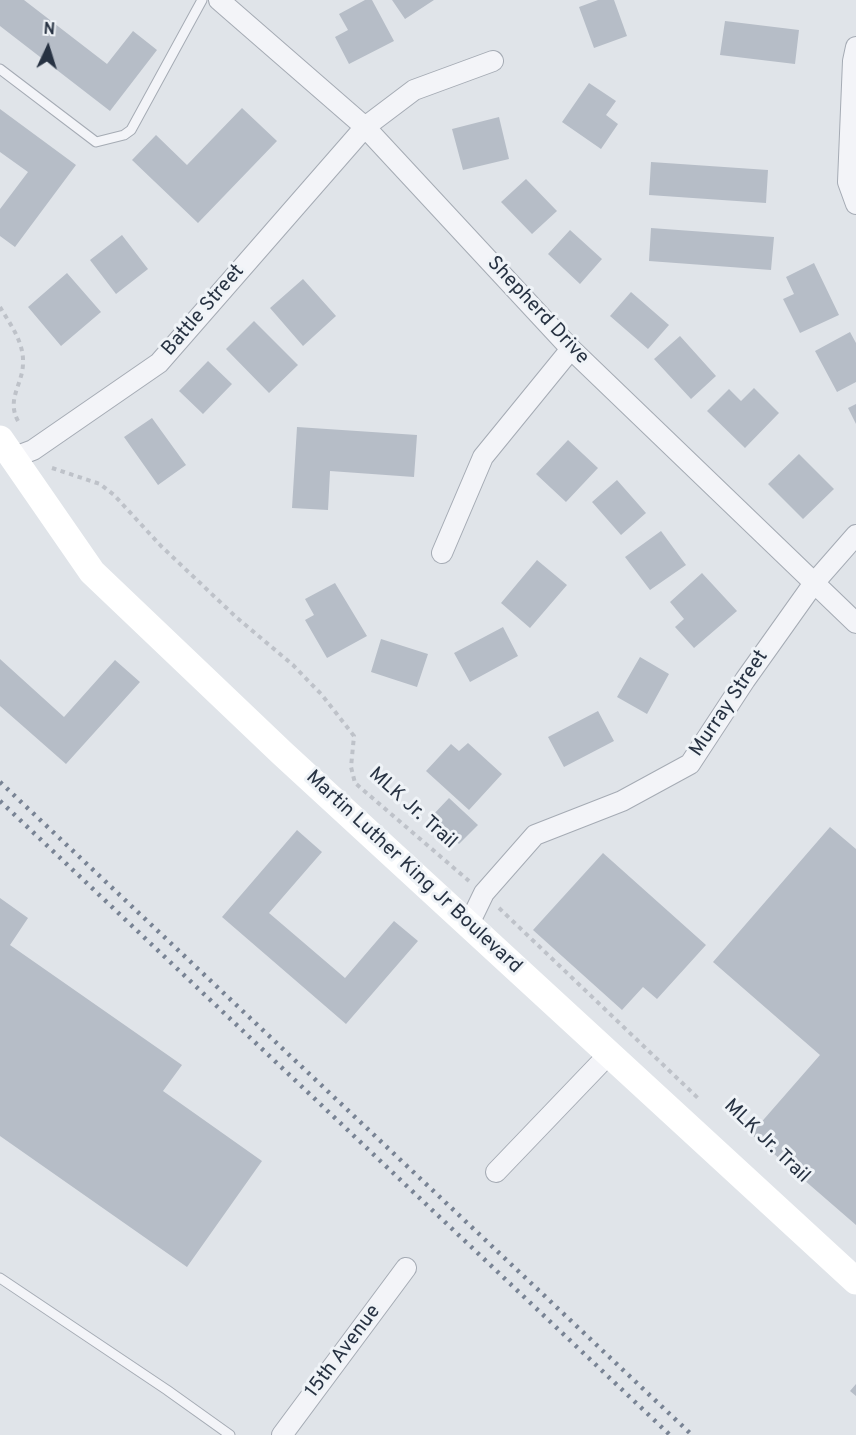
<!DOCTYPE html>
<html>
<head>
<meta charset="utf-8">
<style>
  body { margin:0 }
  #map { position:relative; width:856px; height:1435px; overflow:hidden; background:#e0e4e9; font-family:Overpass,sans-serif }
  canvas { display:block }
  .north { position:absolute; left:18px; top:18px; width:60px; height:60px; -webkit-text-stroke:4px #eff3f7; paint-order:stroke; rotate:4deg; font-size:16px; font-weight:700; line-height:24px; text-align:center; color:#273242 }
  .north::after { content:''; display:block; margin:auto; width:21px; height:27px; background:#273242; clip-path:polygon(50% 0,100% 100%,50% 72%,0 100%) }
</style>
</head>
<body>
<div id="map">
<canvas width="856" height="1435"></canvas>
<div class="north">N</div>
</div>
<script>
const ctx = document.querySelector('canvas').getContext('2d');
ctx.lineJoin = 'round';
function paint(path, color) { ctx.fillStyle = color; ctx.fill(path, 'evenodd'); }
function strokePath(path, color, width, dash) { ctx.strokeStyle = color; ctx.lineWidth = width; ctx.lineCap = dash ? 'butt' : 'round'; ctx.setLineDash(dash || []); ctx.stroke(path); }
function drawText(font, color, halo, rows, align = 'center') {
  ctx.font = font + ' Overpass,sans-serif'; ctx.lineWidth = 6; ctx.setLineDash([]); ctx.textBaseline = 'middle'; ctx.strokeStyle = halo; ctx.fillStyle = color; for (const [text, x, y, turn = 0] of rows) {
    ctx.save(); ctx.translate(x, y); ctx.rotate((+turn || 0) * Math.PI / 180); ctx.textAlign = isNaN(turn) ? turn : align; if (halo) ctx.strokeText(text, 0, 0); ctx.fillText(text, 0, 0); ctx.restore();
  }
}
const building = new Path2D(`
  M0,0H24L107,64L133,31L157,50L110,111L0,26Z
  M365,0H372L394,41L349,64L335,37L348,30L339,14Z
  M392,0H434L405,19Z
  M598,0H614L627,36L594,48L579,7Z
  M725,21L799,30L795,64L720,55Z
  M589,83L616,101L606,115L618,124L601,149L562,122Z
  M242,108L277,141L198,223L132,160L156,135L187,165Z
  M0,109L76,165L15,247L0,236V209L28,172L0,152Z
  M499,117L509,159L463,170L452,129Z
  M651,162L768,170L766,203L649,195Z
  M526,179L557,211L532,234L501,202Z
  M651,228L774,237L771,270L649,261Z
  M570,230L602,259L580,284L548,254Z
  M122,235L148,269L116,294L90,260Z
  M814,263L839,315L800,333L783,299L794,294L786,277Z
  M67,273L101,312L61,346L28,307Z
  M303,279L336,316L303,346L270,308Z
  M631,292L669,325L648,349L610,316Z
  M254,321L298,365L269,393L226,349Z
  M850,332L856,343V382L837,392L815,351Z
  M680,336L716,376L691,399L654,359Z
  M208,361L232,384L203,414L179,391Z
  M754,388L779,413L745,448L707,411L729,389L741,401Z
  M856,404V424L848,408Z
  M152,418L186,465L158,485L124,437Z
  M297,427L417,435L414,477L330,471L328,510L292,508Z
  M568,440L598,468L566,502L536,474Z
  M799,454L834,489L803,519L768,484Z
  M617,480L646,513L621,535L592,502Z
  M661,531L686,565L650,590L625,557Z
  M537,560L567,585L530,628L501,603Z
  M702,573L737,611L694,648L675,627L684,619L670,602Z
  M335,583L367,636L327,658L305,620L314,615L305,599Z
  M503,627L518,656L470,682L454,653Z
  M381,639L428,654L417,687L371,672Z
  M640,657L669,674L647,714L617,697Z
  M0,659L64,717L115,660L140,682L66,764L0,706Z
  M598,711L614,741L564,767L548,737Z
  M468,743L502,774L469,810L426,771L451,744L459,751Z
  M449,798L478,825L459,844L431,817Z
  M830,827L856,849V1225L751,1134L820,1055L713,962Z
  M297,830L322,852L269,913L345,978L394,921L418,941L346,1024L222,917Z
  M603,853L706,945L657,999L643,987L622,1010L533,930Z
  M0,898L28,918L10,945L182,1065L163,1091L262,1161L187,1267L0,1136Z
  M856,1384V1396L850,1391Z`);
const path = new Path2D(`
  M0,307C10,324 24,342 23,363C23,384 6,399 18,421
  M52,468L100,484L114,495L161,546L236,617L293,665L322,695L354,736L351,767L355,783L469,881
  M499,908L700,1100`);
const lane = new Path2D(`
  M0,69L96,142L124,135L131,130L202,0
  M0,1278L167,1390L230,1435`);
const street = new Path2D(`
  M219,0L365,127L571,349L856,623
  M856,47L853,61L848,182L856,204
  M12,458L33,450L159,363L365,127L414,90L493,61
  M442,553L483,457L571,349
  M469,924L484,893L535,835L622,801L690,764L745,680L814,583L856,535
  M496,1172L610,1053
  M282,1435L406,1268`);
const secondary = new Path2D(`
  M0,439L92,572L282,753L856,1281`);
const rail = new Path2D(`
  M0,782L692,1435
  M0,801L670,1435`);
const streetNames = [
  ["Battle Street",204,311,-49],
  ["Shepherd Drive",537,311,47],
  ["Murray Street",730,704,-56],
  ["MLK Jr. Trail",412,809,42],
  ["Martin Luther King Jr Boulevard",413,873,43],
  ["MLK Jr. Trail",766,1142,44],
  ["15th Avenue",344,1352,-53]
];
paint(building, '#b6bdc7');
strokePath(lane, '#a5abb4', 11);
strokePath(street, '#a5abb4', 22);
strokePath(path, '#bec2c9', 4, [4.5, 4.5]);
strokePath(lane, '#f3f4f8', 9);
strokePath(street, '#f3f4f8', 20);
strokePath(secondary, '#fff', 27);
strokePath(rail, '#788394', 4.5, [3, 6]);
drawText('20px', '#273242', '#eff3f7', streetNames);
</script>
</body>
</html>
